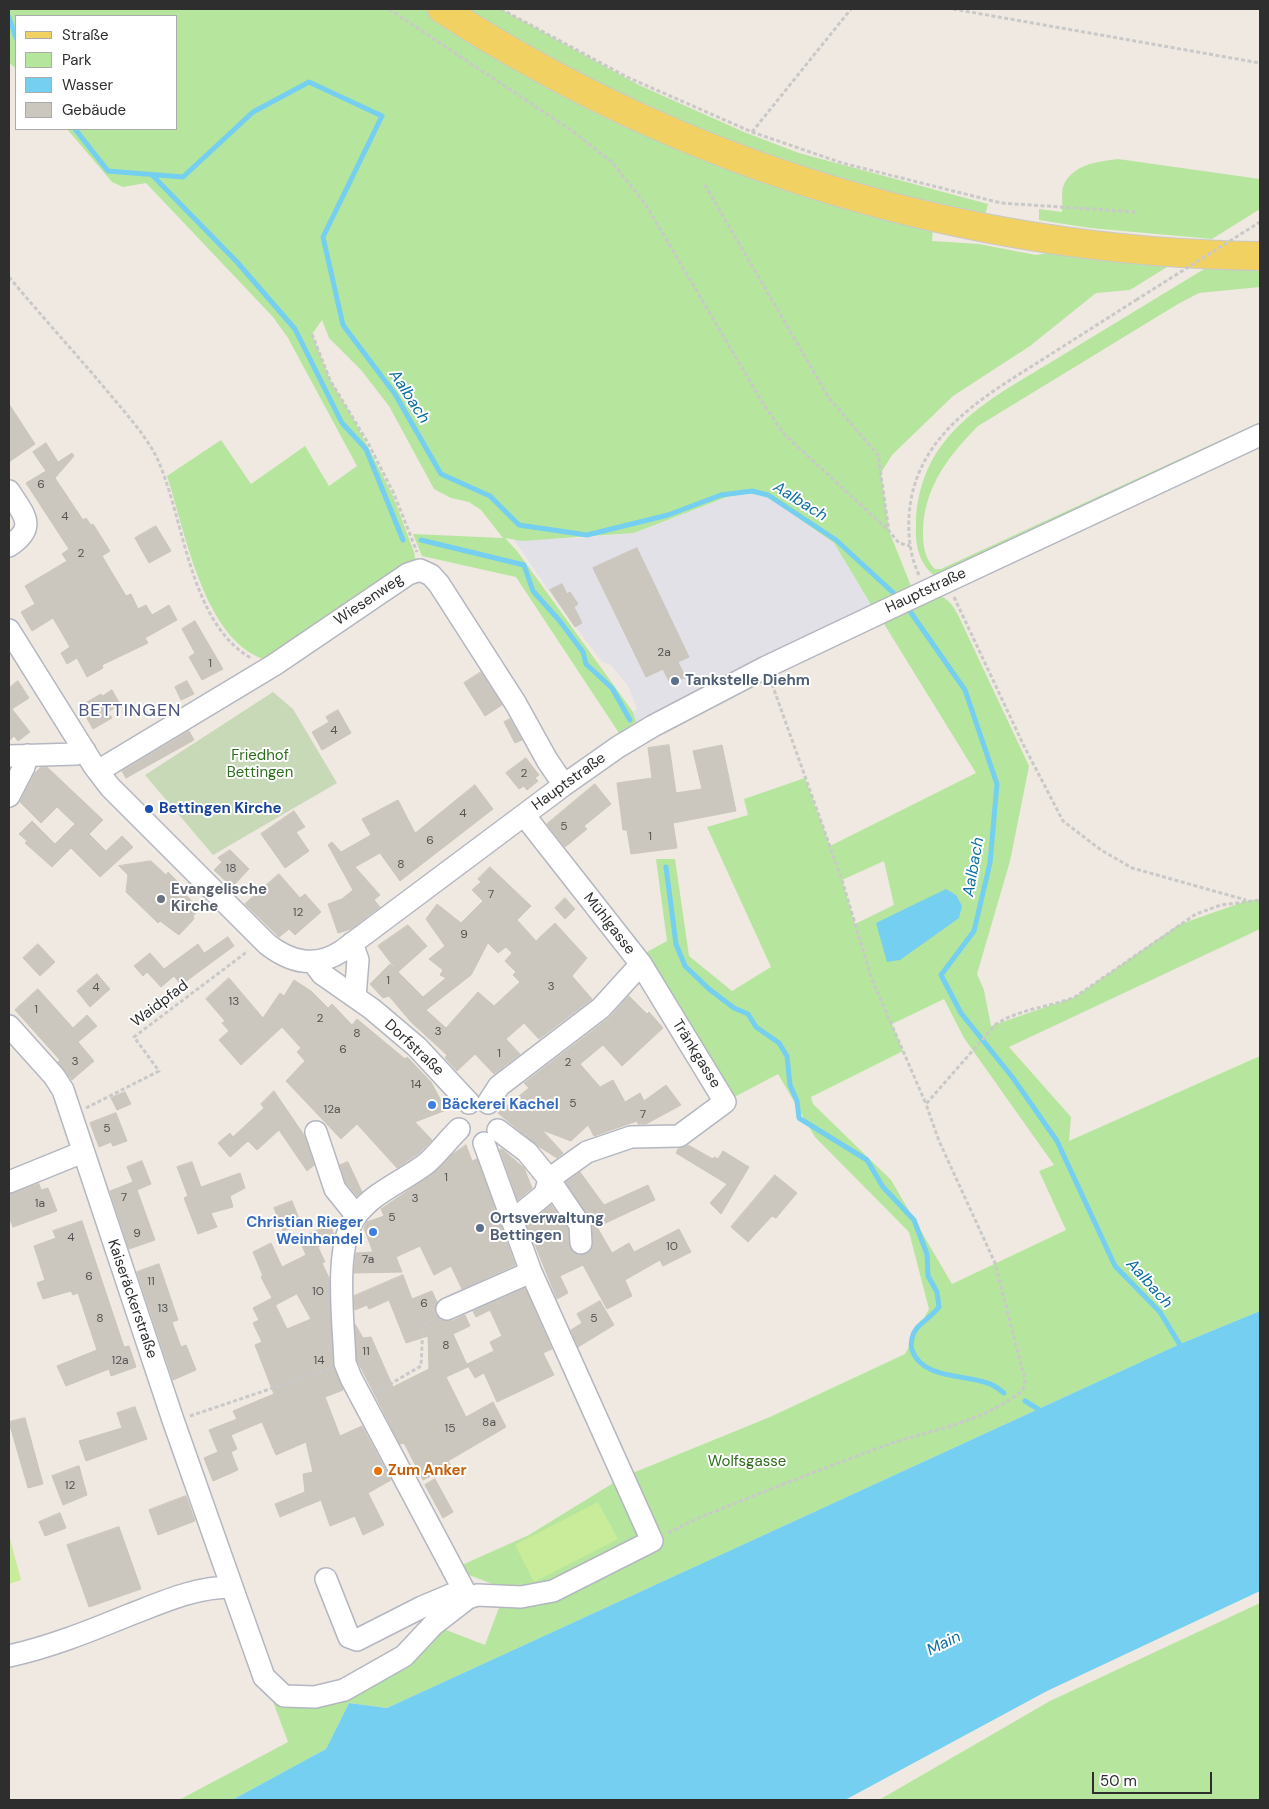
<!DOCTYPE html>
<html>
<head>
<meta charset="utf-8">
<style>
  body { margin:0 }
  #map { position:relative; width:1269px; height:1809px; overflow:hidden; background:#efe9e1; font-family:"DM Sans",sans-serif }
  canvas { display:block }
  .frame { position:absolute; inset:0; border:10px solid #2e2e2e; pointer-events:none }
  .legend { position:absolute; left:15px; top:15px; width:162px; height:115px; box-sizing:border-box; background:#fff; border:1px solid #ababab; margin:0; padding:6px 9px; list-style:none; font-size:15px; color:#2e2e2e }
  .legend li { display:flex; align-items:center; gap:10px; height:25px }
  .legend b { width:25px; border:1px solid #ababab }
  .scale { position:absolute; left:1092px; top:1772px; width:120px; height:22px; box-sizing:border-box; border:2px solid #2e2e2e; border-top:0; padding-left:6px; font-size:15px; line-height:18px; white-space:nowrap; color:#2e2e2e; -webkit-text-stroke:4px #fff; paint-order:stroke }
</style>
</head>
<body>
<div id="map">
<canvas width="1269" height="1809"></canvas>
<div class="frame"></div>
<ul class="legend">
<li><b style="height:6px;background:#f2d163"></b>Straße</li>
<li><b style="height:14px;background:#b6e59e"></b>Park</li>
<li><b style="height:14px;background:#75cff0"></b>Wasser</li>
<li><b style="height:14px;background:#cbc7bf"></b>Gebäude</li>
</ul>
<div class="scale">50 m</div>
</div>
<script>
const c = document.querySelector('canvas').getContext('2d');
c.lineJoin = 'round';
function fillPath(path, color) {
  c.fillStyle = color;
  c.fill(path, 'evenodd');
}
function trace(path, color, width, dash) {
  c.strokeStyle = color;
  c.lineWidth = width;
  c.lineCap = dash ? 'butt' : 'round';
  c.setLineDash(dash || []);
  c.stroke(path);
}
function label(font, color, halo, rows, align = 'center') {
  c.font = font + ' "DM Sans",sans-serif';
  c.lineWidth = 4;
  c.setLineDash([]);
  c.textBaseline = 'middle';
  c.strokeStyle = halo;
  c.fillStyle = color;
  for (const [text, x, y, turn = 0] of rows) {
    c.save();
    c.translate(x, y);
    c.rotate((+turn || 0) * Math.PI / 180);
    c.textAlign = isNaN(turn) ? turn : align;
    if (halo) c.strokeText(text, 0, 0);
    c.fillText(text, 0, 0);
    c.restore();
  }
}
fillPath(new Path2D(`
  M748 493 768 497 834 543 873 608 636 722 633 712 637 708 628 686 611 665 602 662 556 601 514 540 579 538 634 533 728 497Z`), '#e3e1e8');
fillPath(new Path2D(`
  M9 9H428L448 23 933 227 932 241 979 244 1036 255 1063 250 1175 262 1130 290 1096 293 1030 346 953 396 892 455 881 473 889 531 913 591 873 608 834 543 768 497 748 493 727 497 634 533 522 541 505 538 517 551 633 712 636 722 619 733 516 577 422 556 413 534 503 538 481 510 469 502 451 498 434 489 389 406 361 370 329 338 322 320 312 334 330 380 353 418 393 496 414 552 416 563 267 660C204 643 185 530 167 476L221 440 251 484 305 446 329 486 357 466 288 338 273 317 146 183 123 187 112 182 67 129H176V16H16V69L9 62Z
  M459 9H501L639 85 744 132 799 153 988 204 984 219 819 177 620 98Z
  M1118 159 1260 179V209L1212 239 1090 228 1039 220V209L1062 212C1063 204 1061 194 1063 187 1070 165 1099 161 1118 159Z
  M1214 263 1260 264V287L1199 293 1178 304 978 426C948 456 923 489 923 533 923 547 925 559 935 569H941L1260 422V427L935 576C919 564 915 545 916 525 916 495 926 464 945 441 972 407 1012 386 1048 364 1103 330 1159 297 1214 263Z
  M937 595C949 598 953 606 959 617L1029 766 1010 861 977 974 984 990 991 1026 1075 997 1178 925 1249 900H1260V929L1009 1047 1071 1117 1069 1141 1260 1056V1311L1180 1344 387 1708 349 1703 326 1749 232 1800H179L288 1742 264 1677 273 1688 344 1690 433 1625 485 1645 506 1589 453 1569 529 1535 623 1477 770 1417 905 1354 929 1309 909 1232 815 1137 778 1074 725 1102 636 958 667 941 656 859H675L689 956 732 991 771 967 707 827 748 815 744 799 805 778 830 846 976 773 881 619ZM884 861 894 905 855 924 842 880ZM944 999 964 1038 1054 1165 1039 1171 1066 1230 952 1284 891 1180 813 1104 811 1097 903 1051 892 1024Z
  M1260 1603V1800H879L1050 1701Z`), '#b6e59e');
fillPath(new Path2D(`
  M273 692 293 709 337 783 213 855 145 775Z`), '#c8d9b8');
fillPath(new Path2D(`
  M598 1502 618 1539 534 1582 515 1545Z
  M9 1535 21 1580 9 1584Z`), '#c9ec9a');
fillPath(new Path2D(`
  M946 889 956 895 962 906 959 918 900 960 887 962 876 923Z
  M1260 1311V1591L1047 1691 845 1800H232L326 1749 349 1703 387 1708 1180 1344Z`), '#75cff0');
trace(new Path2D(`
  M9 17 16 38
  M75 129 108 171 183 177 253 112 309 82 382 116 323 237 343 325 395 394 441 474 490 496 519 525 587 535 668 515 721 495 752 491 768 495 836 540 900 599
  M152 175 237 262 295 329 342 423 366 449 403 540
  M421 540 524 565 533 591 559 620 583 652 586 664 612 688 630 720
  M907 607 965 690 997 784 990 863 974 931 941 975 961 1013 1013 1078 1057 1141 1115 1266 1160 1312 1183 1350
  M666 867 676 944 685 966 709 989 734 1008 748 1014 756 1027 779 1043 787 1056 790 1085 797 1101 799 1118 867 1160 883 1187 914 1220 927 1254 928 1276 937 1292 939 1307C932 1316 923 1321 917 1328 912 1334 910 1343 912 1350 922 1379 963 1374 987 1383 993 1384 999 1389 1004 1393
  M1025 1401 1038 1409`), '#75cff0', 5);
const building = new Path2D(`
  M9 404 35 444 9 462Z
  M46 443 58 462 72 453 74 456 55 478 83 520 86 518 91 525 93 524 110 551 102 556 126 596 131 594 138 609 146 605 152 615 169 605 177 620 145 638 148 643 102 665 103 668 87 677 77 658 67 664 61 653 70 647 53 618 32 631 21 612 35 604 25 586 67 561 62 554 69 549 26 483 46 471 33 452Z
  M156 526 171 551 149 563 135 538Z
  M637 548 689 657 678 662 686 678 669 681 663 669 646 677 593 568Z
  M562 584 567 594 570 592 578 604 574 607 582 623 575 627 550 590Z
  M195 621 223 669 202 680 189 657 195 653 182 629Z
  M481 672 502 705 485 716 464 683Z
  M18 681 29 698 12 709 30 732 18 741 14 736 9 741V688Z
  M187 681 194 694 181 700 175 687Z
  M112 690 120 704 108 712 112 718 93 729 80 706 101 694 102 696Z
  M338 710 351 733 322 750 312 732 329 722 326 717Z
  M510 719 522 740 515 743 504 722Z
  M189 731 194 740 126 778 122 771Z
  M669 745 676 793 702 789 693 751 722 745 736 811 673 823 677 848 631 854 627 830H623L617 783 652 778 648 748Z
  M526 758 539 775 535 778 538 781 527 790 524 786 519 789 506 773Z
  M47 767 103 820 89 834 106 851 122 836 133 847 100 877 71 848 52 867 25 843 27 841 19 834 32 821 55 844 75 824 57 807 41 823 20 802 35 773 40 768Z
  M595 784 611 804 584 826 587 829 565 847 547 824Z
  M475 785 493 809 400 881 380 853 355 867 380 895 374 900 380 907 351 929 338 933 328 904 342 899 353 890 328 845 332 842 341 852 371 835 362 819 398 800 415 833Z
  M294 811 305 827 296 832 309 851 285 868 261 834Z
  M230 850 249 869 232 887 214 870 222 862 218 858Z
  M151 861 166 875 168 872 188 892 186 895 199 909 193 916 194 919 179 935 160 921 158 923 126 892 128 875 119 866Z
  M490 867 531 906 517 920 536 941 555 923 587 958 572 976 592 999 539 1039 524 1023 506 1039 520 1054 494 1074 475 1054 457 1071 445 1058 447 1055 411 1022 389 996 383 998 370 984 390 964 423 997 446 978 440 975 443 970 429 959 445 946 426 919 437 904 461 923 483 901 472 890 481 882 478 879ZM488 943 498 953 506 947 512 953 505 961 516 972 513 975 520 982 494 1006 478 992 446 1028 426 1010 471 975Z
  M279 874 300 898 305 894 321 912 295 935 289 929 279 937 245 904Z
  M565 898 575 909 565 919 555 908Z
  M408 925 427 946 398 972 378 946Z
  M228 937 234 946 181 985 174 976 161 987 147 972 143 976 134 966 150 953 164 969 198 944 204 953Z
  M38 944 55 962 40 976 23 958Z
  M97 974 110 989 90 1007 77 991Z
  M229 978 263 1018 280 993 284 996 294 980 311 991 328 1008 332 1004 352 1025 357 1019 405 1059 407 1057 431 1082 446 1110 415 1122 432 1140 419 1153 397 1168 357 1124 341 1139 286 1081 305 1061 297 1052 301 1048 282 1027 241 1065 219 1040 229 1031 222 1023 225 1021 206 999Z
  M38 989 73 1028 87 1015 97 1026 78 1042 94 1061 72 1080 58 1062 60 1060 15 1010Z
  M629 996 647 1014 649 1012 663 1028 622 1066 603 1045 580 1064 600 1087 613 1080 625 1102 640 1093 644 1101 666 1085 681 1105 646 1124H638L637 1121 594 1136 588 1125 571 1141 542 1130 563 1153 557 1158 538 1146 498 1113 529 1088 524 1083 609 1018Z
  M274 1091 304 1135 314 1165 307 1171 279 1130 257 1150 248 1141 230 1157 218 1143 230 1133 233 1137 264 1108 261 1104Z
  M125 1092 131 1104 117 1110 111 1098Z
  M116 1113 127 1141 113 1146 111 1142 99 1147 90 1123Z
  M466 1145 472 1161 477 1159 515 1265 462 1289 451 1266 434 1275 420 1246 396 1257 402 1272 354 1273 356 1253 373 1252 364 1228 367 1222 384 1216 381 1209 434 1173 453 1154Z
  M688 1145 713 1159 714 1157 718 1159 723 1151 749 1167 721 1214 710 1203 727 1184 676 1153 678 1149Z
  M502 1149 524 1168 532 1188 518 1200 500 1150Z
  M142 1161 151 1184 137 1190 155 1240 129 1249 110 1191 133 1182 127 1167Z
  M192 1162 201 1187 240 1173 245 1188 230 1196 233 1207 211 1213 217 1227 198 1234 184 1198 188 1196 177 1167Z
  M348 1162 362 1192 357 1196 346 1183 340 1165Z
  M580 1172 604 1205 648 1185 655 1200 597 1227 612 1253 629 1243 634 1252 679 1229 691 1252 663 1266 660 1260 625 1280 632 1296 607 1309 583 1265 560 1276 568 1293 557 1299 527 1225 551 1205 568 1229 571 1250 581 1255 588 1253 593 1243 592 1224 566 1182Z
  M775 1175 797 1193 776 1218 772 1216 748 1242 731 1227Z
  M39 1184 41 1190 48 1188 57 1211 13 1227 9 1217V1194Z
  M292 1201 301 1224 283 1231 274 1208Z
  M82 1221 124 1347 129 1346 136 1367 111 1376 109 1369 66 1386 57 1366 97 1350 78 1293 73 1295 71 1291 43 1299 37 1283 45 1280 34 1246 56 1238 53 1231Z
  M330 1225 334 1235 333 1240 318 1247 325 1262 322 1263 329 1278 333 1364 343 1390 325 1397 340 1436 362 1426 391 1480 368 1493 384 1525 363 1535 355 1516 330 1526 321 1500 280 1517 275 1504 305 1492 303 1474 313 1472 306 1442 276 1455 262 1422 231 1435 237 1449 231 1452 238 1470 213 1481 204 1458 218 1452 209 1430 237 1419 233 1411 274 1394 255 1345 262 1342 253 1323 259 1320 253 1308 272 1298 261 1277 263 1276 253 1252 271 1243 282 1267 306 1255 299 1239ZM297 1294 311 1319 287 1329 272 1298 275 1305Z
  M159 1264 178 1320 172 1322 181 1347 186 1345 196 1370 173 1380 137 1272Z
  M403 1275 412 1299 432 1291 437 1302 435 1314 440 1319 452 1321 465 1315 470 1326 453 1334 468 1367 446 1377 466 1417 493 1402 506 1427 448 1461 451 1466 423 1480 404 1443 400 1444 357 1360 355 1324 363 1338 371 1337 393 1387 429 1369 428 1336 406 1343 389 1300 369 1309 367 1305 355 1310 354 1296Z
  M525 1288 552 1349 543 1353 554 1375 497 1402 484 1373 475 1378 467 1364 494 1351 490 1342 502 1336 490 1310 476 1317 473 1311Z
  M600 1301 614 1325 578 1347 571 1330 582 1323 577 1314Z
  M135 1407 147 1439 86 1461 79 1441 122 1428 117 1413Z
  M25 1418 43 1484 28 1488 9 1422Z
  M79 1466 87 1495 63 1505 52 1476Z
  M435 1479 453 1512 443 1518 425 1485Z
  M186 1496 195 1521 158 1535 149 1510Z
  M60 1513 66 1528 45 1536 39 1522Z
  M119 1527 141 1589 89 1607 67 1545Z`);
fillPath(building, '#cbc7bf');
trace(building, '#cbc5ba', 1);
const minor = new Path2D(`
  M9 491C24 515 38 527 9 546
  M9 630 94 766 110 787 267 944C291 963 316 968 342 951L564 785 618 747 653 726 766 667 903 602 1260 435
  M9 756 76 754 85 751
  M98 771 274 665 408 574 420 570 431 575 439 584 516 704 547 760 564 785
  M9 796 24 767 27 755
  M352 943 358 960 355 997
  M313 962 322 974 372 1009 417 1047 469 1103
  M9 1026 54 1076 63 1090 173 1420 232 1587
  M488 1103 499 1086 601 1008 641 964 524 815
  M459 1129C448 1140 438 1153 427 1163 404 1181 373 1192 356 1216 333 1246 344 1325 345 1363L351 1378 468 1598
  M498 1130 527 1152 549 1179 587 1152 631 1137 679 1136 725 1102 641 964
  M316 1132 335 1189 356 1215
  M9 1182 83 1152
  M512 1221 545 1194 549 1179 580 1225 581 1243
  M447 1309 531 1272
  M326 1579 349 1637 357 1640 422 1607 453 1594 468 1598
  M9 1656C50 1647 90 1631 129 1615 163 1602 195 1587 232 1587L264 1677 284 1696 315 1697 344 1690 404 1656 433 1625 468 1598 477 1595 521 1597 553 1591 652 1541 531 1272 484 1143`);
const major = new Path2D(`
  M442 9C687 168 969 252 1260 256`);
trace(minor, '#b4b7c1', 24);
trace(major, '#c9c9c9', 30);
trace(new Path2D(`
  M389 9 571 130 612 162 646 205 761 400 783 433 889 531
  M501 9 627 77 752 132 842 163 1001 203 1136 212
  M953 9 1260 63
  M752 132 851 9
  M705 185 829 398 878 455 889 531 899 543 910 546
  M9 277C43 318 79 357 113 398 128 416 145 435 156 456 185 517 188 622 251 658
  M312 334 330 380 368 443 394 494 417 552
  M919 575C910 556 908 536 909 516 914 438 978 400 1037 363 1070 342 1103 321 1136 300
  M954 597 1024 746 1063 821 1101 850 1132 868 1246 900
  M772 684 842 880 871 977 926 1104
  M86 1108 159 1071 134 1037 248 951
  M378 1391 421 1366 423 1325 432 1319
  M190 1416 329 1369
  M668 1533 696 1519C758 1494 821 1469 884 1446 932 1429 983 1423 1023 1390L1025 1380 995 1263 939 1141 926 1104 996 1024C1020 1009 1049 1007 1075 997L1196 914 1221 905 1260 900`), '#c9c9c9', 3, [4, 2.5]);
trace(minor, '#fff', 21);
trace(major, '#f2d163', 28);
trace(new Path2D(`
  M1136 300 1260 222`), '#c9c9c9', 3, [4, 2.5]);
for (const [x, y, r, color] of [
  [675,681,5,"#5c6f8a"],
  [149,809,5,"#1a4fb4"],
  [161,899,5,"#6b7280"],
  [432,1105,5,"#3f7fe0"],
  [480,1228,5,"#5c6f8a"],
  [373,1232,5,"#3f7fe0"],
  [378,1471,5,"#e8710a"]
]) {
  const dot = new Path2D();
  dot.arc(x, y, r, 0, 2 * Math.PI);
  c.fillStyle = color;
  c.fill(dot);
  trace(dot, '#fff', 2);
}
label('12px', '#555452', null, [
  ["6",41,485],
  ["4",65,517],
  ["2",81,554],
  ["2a",664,653],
  ["1",210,664],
  ["4",334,731],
  ["2",524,774],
  ["4",463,814],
  ["5",564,827],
  ["1",650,837],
  ["6",430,841],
  ["8",401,865],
  ["18",231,869],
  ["7",491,895],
  ["12",298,913],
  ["9",464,935],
  ["1",388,981],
  ["3",551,987],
  ["4",96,988],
  ["13",234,1002],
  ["1",36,1010],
  ["2",320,1019],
  ["3",438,1032],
  ["8",357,1034],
  ["6",343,1050],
  ["1",499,1054],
  ["3",75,1062],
  ["2",568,1063],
  ["14",416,1085],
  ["5",573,1104],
  ["12a",332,1110],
  ["7",643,1115],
  ["5",107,1129],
  ["1",446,1178],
  ["7",124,1198],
  ["3",415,1199],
  ["1a",40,1204],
  ["5",392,1218],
  ["9",137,1234],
  ["4",71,1238],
  ["10",672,1247],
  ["7a",368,1260],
  ["6",89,1277],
  ["11",151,1282],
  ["10",318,1292],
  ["6",424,1304],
  ["13",163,1309],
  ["8",100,1319],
  ["5",594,1319],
  ["8",446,1346],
  ["11",366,1352],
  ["12a",120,1361],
  ["14",319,1361],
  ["8a",489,1423],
  ["15",450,1429],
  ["12",70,1486]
]);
label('15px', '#2e2e2e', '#fff', [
  ["Hauptstraße",926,591,-25],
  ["Wiesenweg",369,600,-34],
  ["Hauptstraße",569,782,-36],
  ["Mühlgasse",609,924,52],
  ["Waidpfad",160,1004,-37],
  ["Dorfstraße",414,1048,43],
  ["Tränkgasse",696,1054,58],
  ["Kaiseräckerstraße",132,1299,71]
]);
label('bold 15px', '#4e5e75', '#fff', [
  ["Tankstelle Diehm",685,681],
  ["Ortsverwaltung",490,1219],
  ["Bettingen",490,1236]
], 'left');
label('15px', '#2c6e1b', '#fff', [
  ["Friedhof",260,756],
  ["Bettingen",260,773],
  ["Wolfsgasse",747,1462]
]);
label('bold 15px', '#164399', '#fff', [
  ["Bettingen Kirche",159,809]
], 'left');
label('bold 15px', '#5b616d', '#fff', [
  ["Evangelische",171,890],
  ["Kirche",171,907]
], 'left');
label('bold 15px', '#366cbe', '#fff', [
  ["Bäckerei Kachel",442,1105],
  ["Christian Rieger",363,1223,"right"],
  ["Weinhandel",363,1240,"right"]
], 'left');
label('bold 15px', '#c56008', '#fff', [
  ["Zum Anker",388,1471]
], 'left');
label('italic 16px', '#0d6fa3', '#fff', [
  ["Aalbach",409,397,57],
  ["Aalbach",800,502,32],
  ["Aalbach",974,867,-80],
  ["Aalbach",1149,1284,48],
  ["Main",944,1644,-26]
]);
c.letterSpacing = '1px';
label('18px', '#4d5680', '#fff', [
  ["BETTINGEN",130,711]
]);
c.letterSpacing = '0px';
</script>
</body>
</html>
